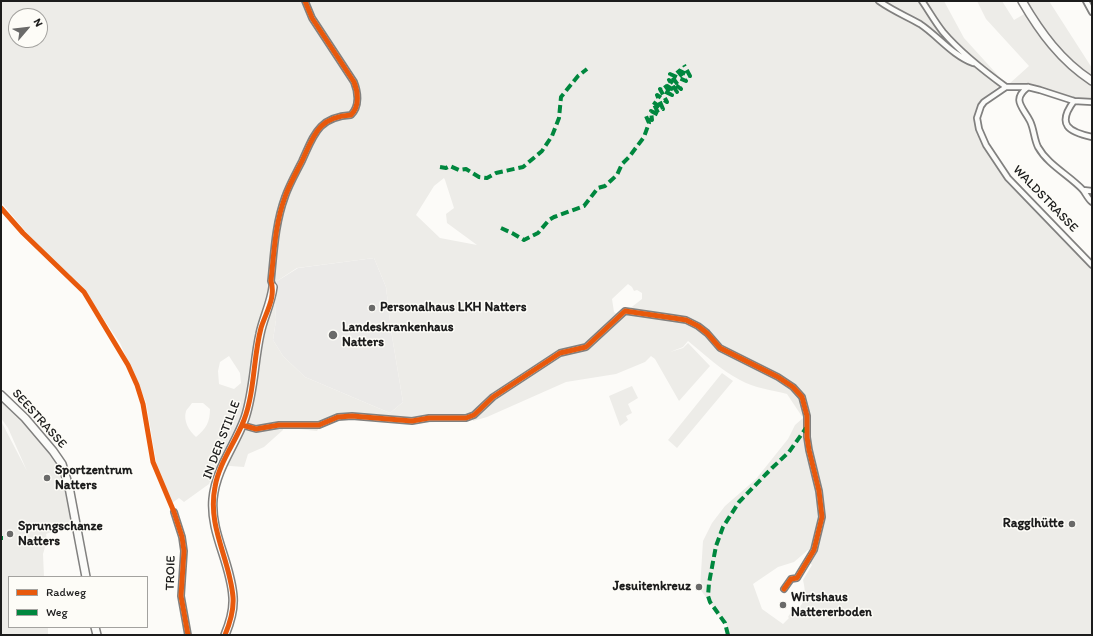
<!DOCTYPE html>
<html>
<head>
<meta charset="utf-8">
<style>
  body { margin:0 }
  #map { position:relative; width:1093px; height:636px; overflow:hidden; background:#fcfbf8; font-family:Itim,sans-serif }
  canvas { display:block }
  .frame { position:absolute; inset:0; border:2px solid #1c1c1c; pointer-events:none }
  .legend { position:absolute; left:8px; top:576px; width:140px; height:52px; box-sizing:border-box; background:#fdfcf7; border:1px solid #a3a29f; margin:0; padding:5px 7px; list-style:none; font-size:12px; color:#1c1c1c }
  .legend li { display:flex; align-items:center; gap:8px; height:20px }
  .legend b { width:20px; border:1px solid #a3a29f }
  .north { position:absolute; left:8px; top:8px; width:40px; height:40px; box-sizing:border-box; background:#fdfcf7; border:1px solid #a3a29f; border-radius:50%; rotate:62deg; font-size:11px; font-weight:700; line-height:16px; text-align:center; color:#1c1c1c }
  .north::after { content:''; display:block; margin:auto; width:14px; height:18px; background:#6a6a69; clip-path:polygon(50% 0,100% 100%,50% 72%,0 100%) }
</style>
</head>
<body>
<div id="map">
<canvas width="1093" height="636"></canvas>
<div class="frame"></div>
<ul class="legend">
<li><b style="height:5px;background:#e8590c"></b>Radweg</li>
<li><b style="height:5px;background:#00873e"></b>Weg</li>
</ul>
<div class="north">N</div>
</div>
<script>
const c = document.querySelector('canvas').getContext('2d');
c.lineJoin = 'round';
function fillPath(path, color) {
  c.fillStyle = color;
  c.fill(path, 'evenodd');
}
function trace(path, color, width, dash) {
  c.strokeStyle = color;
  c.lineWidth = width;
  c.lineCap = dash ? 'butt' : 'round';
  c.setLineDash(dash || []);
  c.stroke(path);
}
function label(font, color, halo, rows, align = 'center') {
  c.font = font + ' Itim,sans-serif';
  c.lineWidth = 3;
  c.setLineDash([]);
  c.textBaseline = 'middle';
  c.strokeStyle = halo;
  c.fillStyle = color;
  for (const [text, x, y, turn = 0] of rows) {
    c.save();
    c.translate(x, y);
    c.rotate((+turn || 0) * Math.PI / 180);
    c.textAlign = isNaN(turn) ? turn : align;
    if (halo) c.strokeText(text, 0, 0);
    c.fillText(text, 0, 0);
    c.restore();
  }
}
fillPath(new Path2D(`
  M374 258 386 287 391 330 403 402 390 413 305 377 283 356 273 340 276 320 274 283 298 268Z`), '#ebeae8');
fillPath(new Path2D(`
  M1 1H944L964 38 1004 82 980 101 976 113 975 123 979 136 1007 183 1092 267V635H729L727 626 700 589 703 541 712 523 725 506 756 479 788 439 795 425 803 418 787 394C772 390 754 388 740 380 721 370 705 355 688 341L683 347 670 352 683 348 688 343 710 366 679 401 655 359 651 356 645 362 616 374 566 382 487 417 473 421 471 414 455 416 452 421 403 424 337 416 320 426 317 431 299 429 297 424H283V430L264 447 248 454 244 467 217 465 209 484 184 502 179 498 172 503 157 467 146 402 120 343 81 286 32 239 1 202ZM16 16H40V40H16ZM444 178 445 180 454 208 446 214 447 223 477 245 440 238 416 215 434 186ZM374 258 386 287 391 330 403 402 390 413 305 377 283 356 273 340 276 320 274 283 297 268ZM628 284 632 287 634 291 637 290 642 293V299L624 313 622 311 618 315 614 312 612 299ZM229 356 240 373 241 383 234 389 219 384 218 371 220 362ZM192 403H203L210 409C210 422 206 429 196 437 189 431 183 421 186 411 187 409 190 406 192 403ZM808 550 812 553 809 562 812 565 803 580C806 593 806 602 796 611L793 609 788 617 789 618 783 624 762 609 753 584 778 567 794 562Z
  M977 1H1002L1014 20 1031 10 1026 1H1049L1092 68V85H1090L1092 86V99L1064 96 1041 87 1027 84H1009L1029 66 986 19Z
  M722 373 733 381 677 448 668 440Z
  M632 386 638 398 628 404 632 413 626 416 628 420 620 426 609 396Z
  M1 398 24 420 56 461 62 472 66 485 73 524 46 534 47 540 43 554 44 577H9V627H48V635H1V421L27 471 8 428 1 418Z`), '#edece8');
const street = new Path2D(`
  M879 1C893 11 906 16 920 24 938 36 952 55 973 63
  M922 1C929 11 935 22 943 32 961 53 984 71 1006 87
  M1086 1 1092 12
  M1028 87C1011 100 1023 107 1030 121 1034 129 1034 139 1038 147 1048 165 1069 175 1083 190 1086 194 1088 199 1092 202
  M1074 101C1056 125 1069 132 1092 137
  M1092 102 1074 101 1040 90 1028 87H1006L984 102 981 106 977 118 979 129 986 145 1008 178 1092 265
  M1083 190 1092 191
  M273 287 271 281C274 253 275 224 285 197 289 185 296 173 302 161 314 135 318 117 351 115 360 106 358 92 354 82L312 18 305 1
  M242 425 256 429 279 425H319L338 417 352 416 412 421 429 418H466L474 415 493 397 560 353 586 347 625 311 673 318 686 320 698 326 707 333 720 348 778 377 793 387 802 397 807 416V437L809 450 819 491 822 517 814 550 797 578 791 579 784 589
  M174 512 182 537 184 551 181 596 188 635`);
const secondary = new Path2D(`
  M1022 1C1040 32 1061 61 1092 81
  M1 395 25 418 53 451 62 464 69 487 86 577
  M95 627 97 635
  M225 635C230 623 234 610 233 597 231 563 210 533 213 499 216 468 235 446 245 418 254 391 254 361 260 334 263 318 271 304 273 287`);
trace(street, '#81807f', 8);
trace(secondary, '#81807f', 10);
trace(street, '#fbfbf9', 4.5);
trace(secondary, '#fbfbf9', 7);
trace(new Path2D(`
  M1091 1 1092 2`), '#bbbab8', 1.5, [6, 3]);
trace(new Path2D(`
  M440 167 446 168 450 166 459 170 466 169 479 177 487 178 496 173 523 167 542 151 552 136 559 118 561 97 578 76 587 69
  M501 228 512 233 524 240 538 233 549 220 554 217 584 206 598 188 605 186 617 175 622 164 629 157 644 137 649 123 646 116 652 120 651 111 659 115 653 102 663 109 657 95 667 102 660 89 672 95 664 84 677 92 669 80 681 89 670 74 686 81 676 69 690 76 684 65
  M1 536V540
  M728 635 725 623 710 602 708 596 709 583 716 546 723 527 739 502 772 468 789 452 806 428`), '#00873e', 4, [8, 4]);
trace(new Path2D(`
  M1 208 23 233 84 292 128 365 137 385 143 404 153 462 174 512 182 537 184 551 181 596 188 635
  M242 425 256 429 279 425H319L338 417 352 416 412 421 429 418H466L474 415 493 397 560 353 586 347 625 311 673 318 686 320 698 326 707 333 720 348 778 377 793 387 802 397 807 416V437L809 450 819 491 822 517 814 550 797 578 791 579 784 589
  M225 635C230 623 234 610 233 597 230 559 207 527 215 487 219 463 235 443 244 420 255 391 253 358 261 328 266 312 276 298 271 281 274 253 275 224 285 197 289 185 296 173 302 161 314 135 318 117 351 115 360 106 358 92 354 82L312 18 305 1`), '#e8590c', 5);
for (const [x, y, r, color] of [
  [372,308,4,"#6a6a69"],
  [333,335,5,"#6a6a69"],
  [47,478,4,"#6a6a69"],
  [1072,524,4,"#6a6a69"],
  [10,534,4,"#6a6a69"],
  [699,587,4,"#6a6a69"],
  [783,605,4,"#6a6a69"]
]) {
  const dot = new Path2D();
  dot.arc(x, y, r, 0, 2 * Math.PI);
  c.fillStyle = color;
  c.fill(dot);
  trace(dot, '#fdfcf7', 1.5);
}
label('13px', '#1c1c1c', '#fdfcf7', [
  ["WALDSTRASSE",1045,199,46],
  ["SEESTRASSE",39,419,48],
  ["IN DER STILLE",222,440,-69],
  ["TROIE",171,573,-88]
]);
label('bold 13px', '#1c1c1c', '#fdfcf7', [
  ["Personalhaus LKH Natters",380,308],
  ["Landeskrankenhaus",342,328],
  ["Natters",342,343],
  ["Sportzentrum",55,471],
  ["Natters",55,486],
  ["Ragglhütte",1064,524,"right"],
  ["Sprungschanze",18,527],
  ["Natters",18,542],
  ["Jesuitenkreuz",691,587,"right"],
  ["Wirtshaus",791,598],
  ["Nattererboden",791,613]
], 'left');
</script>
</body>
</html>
